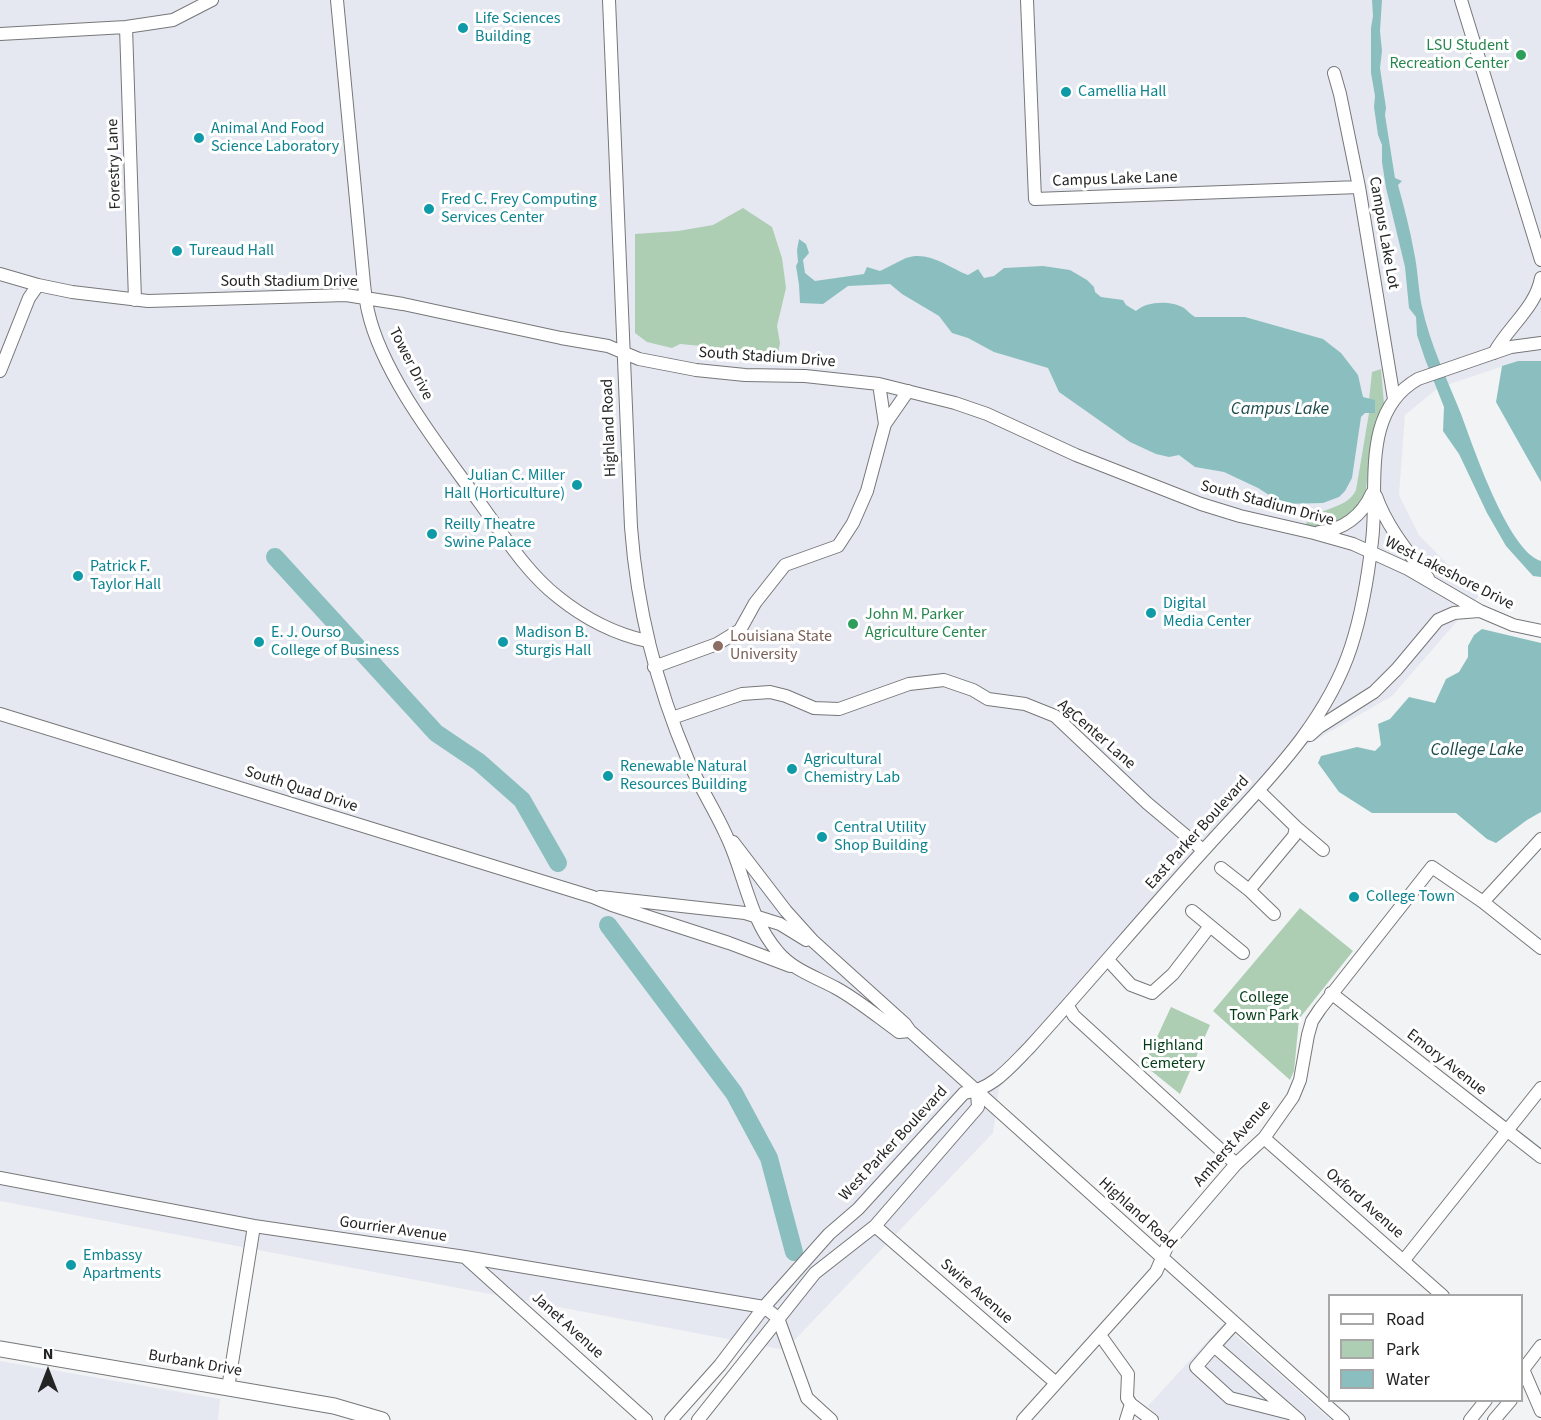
<!DOCTYPE html>
<html>
<head>
<meta charset="utf-8">
<style>
  body { margin:0 }
  #map { position:relative; width:1541px; height:1420px; overflow:hidden; background:#f2f3f5; font-family:"Source Sans 3",sans-serif }
  canvas { display:block }
  .legend { position:absolute; left:1328px; top:1294px; width:195px; height:108px; box-sizing:border-box; background:#fff; border:2px solid #a7a7a8; margin:0; padding:8px 10px; list-style:none; font-size:18px; color:#242425 }
  .legend li { display:flex; align-items:center; gap:12px; height:30px }
  .legend b { width:30px; border:2px solid #a7a7a8 }
  .north { position:absolute; left:18px; top:1342px; width:60px; height:60px; -webkit-text-stroke:4px #fff; paint-order:stroke; rotate:0deg; font-size:16px; font-weight:700; line-height:24px; text-align:center; color:#242425 }
  .north::after { content:''; display:block; margin:auto; width:21px; height:27px; background:#242425; clip-path:polygon(50% 0,100% 100%,50% 72%,0 100%) }
</style>
</head>
<body>
<div id="map">
<canvas width="1541" height="1420"></canvas>
<ul class="legend">
<li><b style="height:8px;background:#fff"></b>Road</li>
<li><b style="height:16px;background:#adceb3"></b>Park</li>
<li><b style="height:16px;background:#8bbfbf"></b>Water</li>
</ul>
<div class="north">N</div>
</div>
<script>
const c = document.querySelector('canvas').getContext('2d');
c.lineJoin = 'round';
function fillPath(path, color) {
  c.fillStyle = color;
  c.fill(path, 'evenodd');
}
function trace(path, color, width, dash) {
  c.strokeStyle = color;
  c.lineWidth = width;
  c.lineCap = dash ? 'butt' : 'round';
  c.setLineDash(dash || []);
  c.stroke(path);
}
function label(font, color, halo, rows, align = 'center') {
  c.font = font + ' "Source Sans 3",sans-serif';
  c.lineWidth = 6;
  c.setLineDash([]);
  c.textBaseline = 'middle';
  c.strokeStyle = halo;
  c.fillStyle = color;
  for (const [text, x, y, turn = 0] of rows) {
    c.save();
    c.translate(x, y);
    c.rotate((+turn || 0) * Math.PI / 180);
    c.textAlign = isNaN(turn) ? turn : align;
    if (halo) c.strokeText(text, 0, 0);
    c.fillText(text, 0, 0);
    c.restore();
  }
}
fillPath(new Path2D(`
  M0 0H1541V361H1518L1438 388 1405 415 1399 495 1419 535 1479 596 1392 696 1298 750 999 1088 993 1133 785 1350 0 1201Z
  M1223 1324 1331 1420H1161L1148 1406Z
  M0 1361 220 1399 218 1420H0Z`), '#e6e8f1');
fillPath(new Path2D(`
  M743 208 772 227 782 258 786 288 777 326 780 343 778 353 680 344 672 348 647 342 635 333V234L678 231 713 225Z
  M1381 369 1384 404 1371 448 1365 497 1342 522 1315 527 1305 525C1317 506 1346 511 1356 490L1369 413H1375V400H1369L1372 372Z
  M1300 908 1353 951 1299 1019 1294 1071 1290 1080 1213 1011Z
  M1171 1007 1210 1025 1180 1094 1144 1065Z`), '#adceb3');
fillPath(new Path2D(`
  M1372 0H1382L1380 31 1382 51 1380 68 1386 108 1385 115 1395 178 1402 181 1398 185C1404 207 1410 229 1414 252 1418 270 1418 289 1422 307 1430 344 1447 379 1461 414 1473 446 1508 551 1541 561V577L1533 576 1506 546 1487 513 1459 454 1443 431 1444 407 1425 359 1417 335 1416 317 1409 308 1405 267 1386 188 1382 162V145L1378 135 1374 107 1375 96 1371 73V28L1373 16Z
  M799 239 806 244 809 253 803 260 805 273 815 281 864 274 867 267 880 271C889 267 897 262 906 258 928 250 948 267 968 275L978 269 984 278 994 276 1004 268 1043 266 1070 270 1087 280 1094 287 1095 292 1101 297 1123 300 1126 305 1136 311C1146 301 1171 300 1184 308 1187 310 1191 315 1195 317H1245L1323 339 1341 353 1358 375 1363 397 1375 400V413H1365L1361 417 1352 478 1345 491 1339 497 1323 503 1283 504 1258 488 1224 472 1195 467 1179 455 1169 457 1156 454 1130 442 1059 392 1048 368 994 352 968 338 952 333 939 316 902 294 890 284 848 286 823 304 800 303 799 285 796 266 798 262 797 250Z
  M1518 361H1541V482L1496 402 1502 366Z
  M1482 629 1541 643V812L1527 820 1496 843 1487 839 1456 813H1372L1339 792 1318 763 1321 756 1357 747 1375 751 1381 745 1378 724 1390 719 1409 697 1435 703 1446 679 1459 672 1468 657V646L1474 635Z`), '#8bbfbf');
trace(new Path2D(`
  M275 557 436 733 479 762 522 800 558 863
  M608 925 734 1093 769 1158 794 1252`), '#8bbfbf', 18);
const minor = new Path2D(`
  M337 0 364 284C365 293 366 303 368 311 382 375 442 450 480 503 503 535 527 573 558 597 584 618 615 634 647 641
  M609 0 631 527C637 608 656 685 688 760 699 786 715 810 727 837 745 875 749 919 778 952 793 970 816 977 836 988 858 1000 878 1017 899 1032L910 1031
  M1027 0 1035 199 1359 187
  M1461 0 1541 260
  M126 27 135 300
  M0 34 126 27 173 20 212 0
  M1334 73 1340 94 1359 187 1394 399
  M0 274 38 285 72 292 148 301 346 295 403 304 561 338 608 346 639 359 696 370 745 375 805 376 879 384 955 403 987 414 1076 455 1201 504 1240 516 1314 533 1353 544 1408 569 1480 611 1513 625 1541 631
  M1494 353C1508 327 1536 307 1541 278
  M0 371 29 298 38 285
  M885 424 908 391
  M1376 496C1387 527 1408 552 1428 578
  M1319 532C1343 530 1362 516 1372 493
  M654 667 717 644 740 630 755 603 785 565 838 546 853 523 867 491 885 424 879 384
  M0 714 593 897 612 905 729 943 790 966
  M672 718 742 694 770 692 786 696 814 708 839 709 909 684 944 680 973 690 988 699 1025 704 1055 716 1147 803 1203 850
  M1310 735 1319 727 1374 692 1397 669 1438 620 1454 613 1479 611
  M1259 791 1296 827 1323 850
  M733 842 786 911 813 941 905 1024 910 1031 1343 1420
  M1221 868 1249 890 1274 914
  M1249 890 1294 836 1296 827
  M600 897 745 913 780 924 806 940
  M1483 902 1541 839
  M1192 911 1243 953
  M1108 960 1131 985 1152 993 1173 974 1210 926
  M1331 993 1541 1157
  M1068 1006 1074 1016 1236 1164
  M1264 1138 1443 1296
  M0 1178 254 1226 465 1257 764 1307 778 1318
  M875 1226 1056 1383
  M466 1258 646 1420
  M1404 1260 1541 1088
  M778 1318 807 1398 831 1420
  M1235 1323 1214 1346 1299 1420
  M1100 1335 1128 1374 1127 1398 1131 1404 1152 1420
  M1214 1346 1196 1367 1230 1398 1289 1413
  M1522 1367 1541 1411
  M1522 1371 1541 1346
  M228 1388 254 1226
  M671 1420 720 1365 764 1307 829 1234 858 1209 964 1093C992 1090 1010 1067 1029 1048 1088 983 1144 916 1203 851 1259 788 1324 729 1351 647 1362 613 1368 577 1372 541 1379 487 1360 412 1418 379L1511 347 1541 343
  M698 1420 815 1273 875 1226 978 1107 977 1092
  M1023 1420 1156 1272 1169 1242 1236 1164 1264 1138 1293 1097 1300 1080 1308 1035 1312 1021 1320 1009 1432 867 1483 902 1541 948
  M1126 1420 1131 1404
  M1470 1420 1486 1400
  M1494 1420 1511 1400`);
const major = new Path2D(`
  M0 1349 334 1406 382 1420`);
trace(minor, '#767779', 14);
trace(major, '#767779', 17);
trace(minor, '#fff', 12);
trace(major, '#fff', 15);
for (const [x, y, r, color] of [
  [463,28,6,"#0f9aa8"],
  [1521,55,6,"#2e9e5b"],
  [1066,92,6,"#0f9aa8"],
  [199,138,6,"#0f9aa8"],
  [429,209,6,"#0f9aa8"],
  [177,251,6,"#0f9aa8"],
  [577,485,6,"#0f9aa8"],
  [432,534,6,"#0f9aa8"],
  [78,576,6,"#0f9aa8"],
  [1151,613,6,"#0f9aa8"],
  [853,624,6,"#2e9e5b"],
  [259,642,6,"#0f9aa8"],
  [503,642,6,"#0f9aa8"],
  [718,646,6,"#8d6e63"],
  [792,769,6,"#0f9aa8"],
  [608,776,6,"#0f9aa8"],
  [822,837,6,"#0f9aa8"],
  [1354,897,6,"#0f9aa8"],
  [71,1265,6,"#0f9aa8"]
]) {
  const dot = new Path2D();
  dot.arc(x, y, r, 0, 2 * Math.PI);
  c.fillStyle = color;
  c.fill(dot);
  trace(dot, '#fff', 2);
}
label('16px', '#0d838f', '#fff', [
  ["Life Sciences",475,19],
  ["Building",475,37],
  ["Camellia Hall",1078,92],
  ["Animal And Food",211,129],
  ["Science Laboratory",211,147],
  ["Fred C. Frey Computing",441,200],
  ["Services Center",441,218],
  ["Tureaud Hall",189,251],
  ["Julian C. Miller",565,476,"right"],
  ["Hall (Horticulture)",565,494,"right"],
  ["Reilly Theatre",444,525],
  ["Swine Palace",444,543],
  ["Patrick F.",90,567],
  ["Taylor Hall",90,585],
  ["Digital",1163,604],
  ["Media Center",1163,622],
  ["E. J. Ourso",271,633],
  ["College of Business",271,651],
  ["Madison B.",515,633],
  ["Sturgis Hall",515,651],
  ["Agricultural",804,760],
  ["Chemistry Lab",804,778],
  ["Renewable Natural",620,767],
  ["Resources Building",620,785],
  ["Central Utility",834,828],
  ["Shop Building",834,846],
  ["College Town",1366,897],
  ["Embassy",83,1256],
  ["Apartments",83,1274]
], 'left');
label('16px', '#27864d', '#fff', [
  ["LSU Student",1509,46],
  ["Recreation Center",1509,64],
  ["John M. Parker",865,615,"left"],
  ["Agriculture Center",865,633,"left"]
], 'right');
label('16px', '#242425', '#fff', [
  ["Forestry Lane",115,164,-92],
  ["Campus Lake Lane",1115,180,-2],
  ["Campus Lake Lot",1383,233,80],
  ["South Stadium Drive",289,282],
  ["South Stadium Drive",767,358,4],
  ["Tower Drive",410,364,63],
  ["Highland Road",610,428,-92],
  ["South Stadium Drive",1267,504,15],
  ["West Lakeshore Drive",1449,574,27],
  ["AgCenter Lane",1096,735,41],
  ["South Quad Drive",301,790,18],
  ["East Parker Boulevard",1198,833,-48],
  ["Emory Avenue",1446,1063,38],
  ["West Parker Boulevard",894,1144,-47],
  ["Amherst Avenue",1233,1144,-49],
  ["Oxford Avenue",1364,1204,41],
  ["Highland Road",1137,1214,42],
  ["Gourrier Avenue",393,1230,8],
  ["Swire Avenue",976,1292,41],
  ["Janet Avenue",567,1326,42],
  ["Burbank Drive",195,1364,10]
]);
label('16px', '#785e54', '#fff', [
  ["Louisiana State",730,637],
  ["University",730,655]
], 'left');
label('16px', '#023c17', '#fff', [
  ["College",1264,998],
  ["Town Park",1264,1016],
  ["Highland",1173,1046],
  ["Cemetery",1173,1064]
]);
label('italic 18px', '#1c4b4c', '#fff', [
  ["Campus Lake",1280,410],
  ["College Lake",1477,751]
]);
</script>
</body>
</html>
